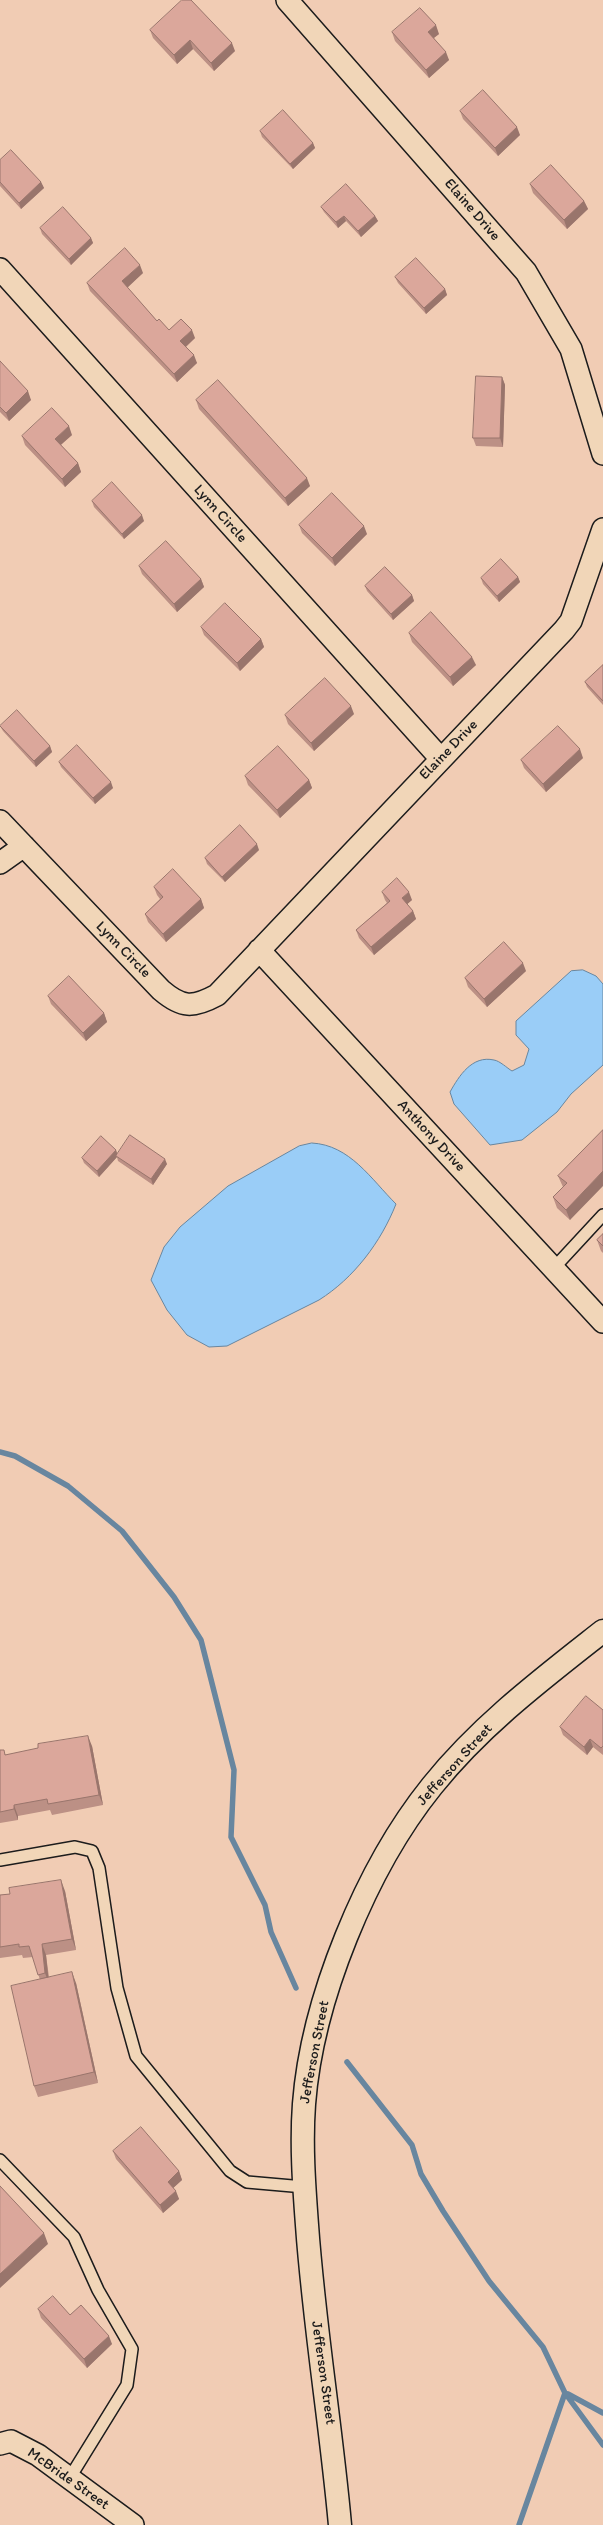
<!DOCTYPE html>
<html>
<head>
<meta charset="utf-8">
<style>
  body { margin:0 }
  canvas { display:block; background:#f1ccb4 }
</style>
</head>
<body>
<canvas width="603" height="2525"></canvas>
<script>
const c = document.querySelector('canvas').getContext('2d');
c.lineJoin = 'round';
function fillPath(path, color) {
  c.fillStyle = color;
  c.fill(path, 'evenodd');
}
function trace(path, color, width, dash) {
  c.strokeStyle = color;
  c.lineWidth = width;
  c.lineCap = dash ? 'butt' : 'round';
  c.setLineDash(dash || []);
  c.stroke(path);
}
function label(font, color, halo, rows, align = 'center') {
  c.font = font + ' Itim,sans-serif';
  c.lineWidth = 4;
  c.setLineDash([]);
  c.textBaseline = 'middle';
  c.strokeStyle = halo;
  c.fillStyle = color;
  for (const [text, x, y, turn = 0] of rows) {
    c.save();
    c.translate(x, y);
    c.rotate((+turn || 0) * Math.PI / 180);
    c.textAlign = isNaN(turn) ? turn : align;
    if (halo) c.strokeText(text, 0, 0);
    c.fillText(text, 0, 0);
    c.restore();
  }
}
const water = new Path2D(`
  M583 970 596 976 603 984V1065L571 1094 557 1112 522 1140 490 1145 454 1104 450 1092C459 1076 472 1055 494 1060 500 1061 507 1068 512 1071L524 1065 529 1049 516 1035V1021L571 971Z
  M312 1143C350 1145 371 1179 396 1204 381 1242 354 1278 319 1300L227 1346 209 1347 187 1335 167 1310 151 1280 164 1247 180 1227 228 1186 299 1146Z`);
fillPath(water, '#9acdf7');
trace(water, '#68869f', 1);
trace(new Path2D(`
  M0 1452 15 1456 68 1486 122 1531 174 1597 201 1640 234 1770 231 1837 265 1905 271 1932 296 1988
  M347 2062 412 2145 421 2174 443 2211 489 2281 543 2347 565 2393 603 2445
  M568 2394 603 2413
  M519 2525 565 2393`), '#68869f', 5.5);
const lane = new Path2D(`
  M553 1269 603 1215
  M0 1860 75 1847 92 1851 99 1868 117 1988 136 2056 230 2171 247 2182 304 2187
  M0 2160 74 2237 98 2290 132 2349 127 2385 69 2479`);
const street = new Path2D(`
  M287 0 526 272 571 349 603 454
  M0 269 441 759
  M0 821 161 990C182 1008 193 1008 217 995L564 630 571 621 603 529
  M0 863 24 846
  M259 950 603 1322
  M0 2444 11 2441 38 2455 133 2525`);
const secondary = new Path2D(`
  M340 2525C331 2425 314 2325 307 2225 304 2185 301 2144 304 2104 312 2000 366 1868 432 1786 481 1725 542 1679 603 1631`);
trace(lane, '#1c1c1c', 14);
trace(street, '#1c1c1c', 24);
trace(secondary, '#1c1c1c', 25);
trace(lane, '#f1d6b8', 11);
trace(street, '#f1d6b8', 21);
trace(secondary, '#f1d6b8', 22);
fillPath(new Path2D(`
  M150 30 235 51 214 71 193 49 177 64 153 38Z
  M392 32 439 34 434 38 449 60 429 78 395 41Z
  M460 111 520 135 498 156 463 119Z
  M260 131 313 143 315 148 293 169 262 137Z
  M0 160 41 182 44 188 21 209 0 186Z
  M530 184 584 201 588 209 567 229 533 193Z
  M321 207 375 216 378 221 361 237 346 221 338 228 324 212Z
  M40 228 91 238 93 243 71 265 42 234Z
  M143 273 127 287 157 321 169 330 195 338 186 347 197 363 177 382 90 291 87 283Z
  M395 277 445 289 447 295 426 314 398 283Z
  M0 361 31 400 9 421 0 412Z
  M502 377 505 385 503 447 476 446 473 438Z
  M196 400 310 486 288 506 199 409Z
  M72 435 61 445 78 463 81 472 65 487 25 445 22 436Z
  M92 501 144 521 124 539 94 507Z
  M299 525 367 534 335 566 302 533Z
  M139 566 201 579 204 587 177 612 142 574Z
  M518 577 520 582 499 602 483 584 481 578Z
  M365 586 412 595 414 601 393 620 367 591Z
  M201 627 261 639 264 647 240 671 204 635Z
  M409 633 476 665 453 686 412 642Z
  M603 665V705L587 687 585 682Z
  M354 714 314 751 288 724 285 715Z
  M0 726 50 746 52 752 36 767 3 731Z
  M583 758 546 792 524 768 521 760Z
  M59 762 113 788 95 804 61 767Z
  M245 776 309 780 312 788 280 818 248 785Z
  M259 850 225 882 207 864 205 858Z
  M154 887 201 899 204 908 166 942 148 922 145 914 160 899 157 895Z
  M382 892 412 900 407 904 413 911 416 919 374 955 359 938 356 930 387 903 385 900Z
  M526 971 487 1007 468 987 465 978Z
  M48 996 104 1013 107 1022 86 1041 51 1004Z
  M603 1130 570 1220 557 1208 553 1197 563 1187 558 1176Z
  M116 1150 117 1154 167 1164 153 1185 118 1161 117 1157 99 1177 84 1163 82 1158Z
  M603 1234V1253L601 1251 597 1240Z
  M603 1710V1755L593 1747 587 1755 563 1735 560 1727Z
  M92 1746 103 1805 52 1815 50 1810 18 1816V1820L0 1823V1750L6 1755Z
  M65 1891 76 1950 46 1955 49 1977 76 1983 98 2083 38 2097 34 2086 40 1980 33 1957 23 1958 22 1955 0 1958V1895Z
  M113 2151 179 2171 182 2180 173 2188 179 2199 163 2213 116 2159Z
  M38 2309 70 2315 112 2344 87 2368 41 2318Z`), '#bc9085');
fillPath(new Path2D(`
  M436 25 439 34 431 40 428 32Z
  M190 40 193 49 177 64 174 55Z
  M232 43 235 51 214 71 211 63Z
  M446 52 449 60 429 78 426 70Z
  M517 127 520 135 498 156 495 148Z
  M313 143 315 148 293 169 290 164Z
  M41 182 44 188 21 209 19 203Z
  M584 201 588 209 567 229 564 220Z
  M344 216 346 221 338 228 336 222Z
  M375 216 378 221 361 237 358 231Z
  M91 238 93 243 71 265 69 259Z
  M140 265 143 273 125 290 122 281Z
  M445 289 447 295 426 314 424 308Z
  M192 330 195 338 183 349 180 341Z
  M194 355 197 363 177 382 174 374Z
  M502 377 505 385 503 447 500 438Z
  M28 391 31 400 9 421 6 413Z
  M69 426 72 435 58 447 55 439Z
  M78 463 81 472 65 487 62 479Z
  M307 478 310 486 288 506 285 498Z
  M142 515 144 521 124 539 122 534Z
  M364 526 367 534 335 566 332 558Z
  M518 577 520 582 499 602 497 596Z
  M201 579 204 587 177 612 174 604Z
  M412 595 414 601 393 620 391 614Z
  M261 639 264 647 240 671 237 663Z
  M472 657 476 665 453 686 450 677Z
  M351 706 354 714 314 751 311 743Z
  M50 746 52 752 36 767 34 761Z
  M580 749 583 758 546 792 543 784Z
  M309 780 312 788 280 818 277 810Z
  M111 782 113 788 95 804 93 798Z
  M257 844 259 850 225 882 222 877Z
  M409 892 412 900 405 906 402 898Z
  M201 899 204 908 166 942 163 934Z
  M413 911 416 919 374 955 371 947Z
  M523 963 526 971 487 1007 484 999Z
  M104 1013 107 1022 86 1041 83 1033Z
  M116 1150 118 1156H116L117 1157 99 1177 97 1171Z
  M165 1159 167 1164 153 1185 151 1179Z
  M603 1171V1186L570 1220 566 1210Z
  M88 1736 92 1746 103 1805 99 1795Z
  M590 1739 593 1747 587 1755 584 1747Z
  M14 1805 18 1816V1820L14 1809Z
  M61 1880 65 1891 76 1950 72 1939Z
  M42 1944 46 1955 49 1984 45 1973Z
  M72 1972 76 1983 98 2083 94 2072Z
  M179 2171 182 2180 171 2190 168 2182Z
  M176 2191 179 2199 163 2213 160 2205Z
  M44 2233 48 2244 0 2288V2274Z
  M109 2336 112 2344 87 2368 84 2359Z`), '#99756c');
const building = new Path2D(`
  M182 0H191L232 43 211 63 190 40 174 55 150 30Z
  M420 8 436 25 428 32 446 52 426 70 392 32Z
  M483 90 517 127 495 148 460 111Z
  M283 110 313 143 290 164 260 131Z
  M11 150 41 182 19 203 0 182V160Z
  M551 165 584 201 564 220 530 184Z
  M346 184 375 216 358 231 344 216 336 222 321 207Z
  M63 207 91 238 69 259 40 228Z
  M125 248 140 265 122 281 157 321 159 319 169 330 181 319 192 330 180 341 194 355 174 374 87 283Z
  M416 258 445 289 424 308 395 277Z
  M0 361 28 391 6 413 0 407Z
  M476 376 502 377 500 438H473Z
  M218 380 307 478 285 498 196 400Z
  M52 408 69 426 55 439 78 463 62 479 22 436Z
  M112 482 142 515 122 534 92 501Z
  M332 493 364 526 332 558 299 525Z
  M166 541 201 579 174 604 139 566Z
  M501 559 518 577 497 596 481 578Z
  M385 567 412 595 391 614 365 586Z
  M225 603 261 639 237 663 201 627Z
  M431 612 472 657 450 677 409 633Z
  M603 665V701L585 682Z
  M325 678 351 706 311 743 285 715Z
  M17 710 50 746 34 761 0 726Z
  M558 726 580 749 543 784 521 760Z
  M77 745 111 782 93 798 59 762Z
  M278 746 309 780 277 810 245 776Z
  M240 825 257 844 222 877 205 858Z
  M173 869 201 899 163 934 145 914 163 897 154 887Z
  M397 878 409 892 402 898 413 911 371 947 356 930 390 901 382 892Z
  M504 942 523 963 484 999 465 978Z
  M69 976 104 1013 83 1033 48 996Z
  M603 1130V1171L566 1210 553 1197 567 1183 558 1176Z
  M130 1135 165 1159 151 1179 116 1156Z
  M101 1136 116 1150 97 1171 82 1158Z
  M603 1234V1246L597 1240Z
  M586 1696 603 1710V1746L601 1748 590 1739 584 1747 560 1727Z
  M88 1736 99 1795 48 1804 47 1799 14 1805V1809L0 1812V1750H4L5 1755 38 1748V1744Z
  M61 1880 72 1939 42 1944 45 1973 38 1975 29 1946 19 1947V1944L0 1947V1895L10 1894 9 1888Z
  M72 1972 94 2072 34 2086 11 1986Z
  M141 2127 179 2171 168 2182 176 2191 160 2205 113 2151Z
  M0 2186 44 2233 0 2274Z
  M53 2296 70 2315 81 2305 109 2336 84 2359 38 2309Z`);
fillPath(building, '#dba79b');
trace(building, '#99756c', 1);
label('15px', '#1c1c1c', '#f1d6b8', [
  ["Elaine Drive",472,210,49],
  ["Lynn Circle",220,514,48],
  ["Elaine Drive",449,750,-46],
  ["Lynn Circle",123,950,46],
  ["Anthony Drive",431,1136,47],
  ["Jefferson Street",455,1765,-48],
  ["Jefferson Street",315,2052,-79],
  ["Jefferson Street",323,2373,82],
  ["McBride Street",68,2479,35]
]);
</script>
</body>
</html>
